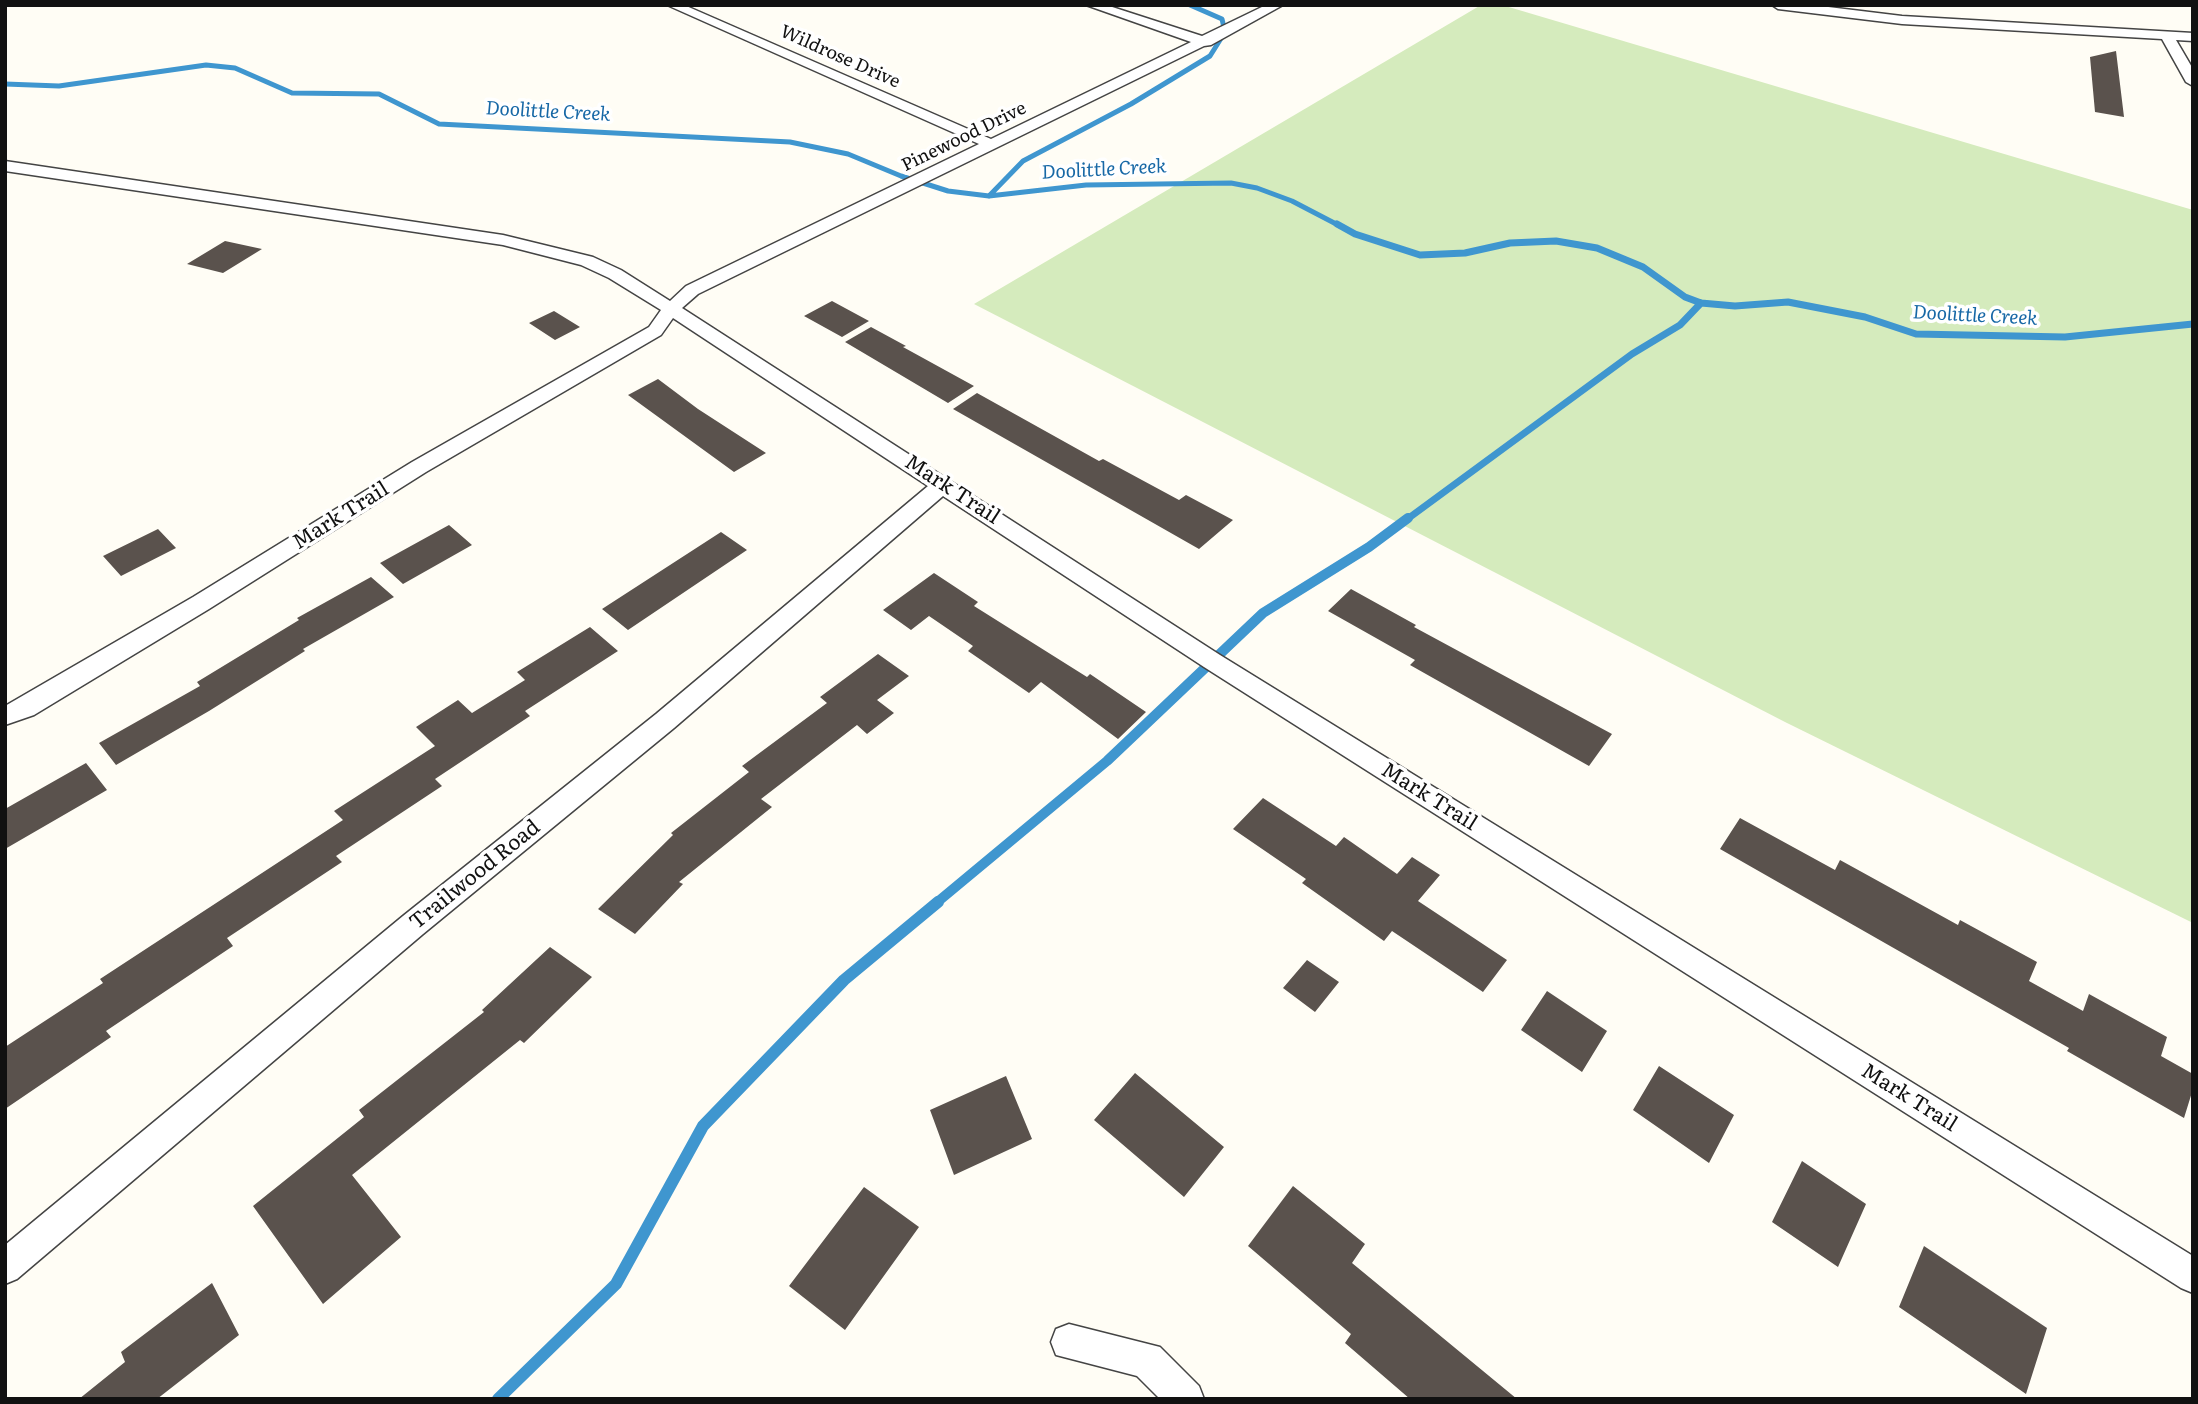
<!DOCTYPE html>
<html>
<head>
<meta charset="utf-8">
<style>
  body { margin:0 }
  #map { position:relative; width:2198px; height:1404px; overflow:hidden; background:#fffdf5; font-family:Literata,serif }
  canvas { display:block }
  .frame { position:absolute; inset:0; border:7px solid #111; pointer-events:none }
</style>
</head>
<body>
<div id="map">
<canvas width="2198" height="1404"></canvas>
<div class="frame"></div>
</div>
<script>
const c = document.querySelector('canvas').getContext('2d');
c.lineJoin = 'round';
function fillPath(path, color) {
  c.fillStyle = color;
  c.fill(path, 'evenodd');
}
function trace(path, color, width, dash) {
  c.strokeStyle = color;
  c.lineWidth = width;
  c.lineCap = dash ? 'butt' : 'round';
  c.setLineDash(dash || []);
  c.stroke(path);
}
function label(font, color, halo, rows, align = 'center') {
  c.font = font + ' Literata,serif';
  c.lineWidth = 7;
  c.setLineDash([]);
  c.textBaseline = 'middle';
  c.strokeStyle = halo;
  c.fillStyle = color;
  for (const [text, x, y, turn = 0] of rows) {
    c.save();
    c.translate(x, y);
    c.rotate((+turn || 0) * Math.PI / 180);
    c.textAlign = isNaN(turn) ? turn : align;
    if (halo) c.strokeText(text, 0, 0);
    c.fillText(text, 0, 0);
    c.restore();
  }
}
fillPath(new Path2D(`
  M1481 5H1502L2193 210V923L1785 722 974 304Z`), '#d5ebbd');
trace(new Path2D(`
  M5 84 59 86 206 65 235 68 292 93 379 94 439 124 790 142 848 154 901 176 948 191 989 196 1086 185 1231 183 1257 188 1292 201 1340 226
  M989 196 1023 161 1131 104 1210 56 1225 32 1222 19 1190 5`), '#3f96cf', 5);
trace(new Path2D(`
  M1337 224 1355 234 1420 255 1465 253 1510 243 1556 241 1597 248 1643 267 1685 297 1701 303 1735 306 1788 302 1865 317 1916 334 2065 337 2193 324
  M1406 520 1632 354 1680 325 1701 303`), '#3f96cf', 7);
trace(new Path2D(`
  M935 904 1107 761 1263 613 1369 547 1408 518`), '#3f96cf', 10);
trace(new Path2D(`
  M498 1399 616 1284 703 1126 844 980 938 902`), '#3f96cf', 12);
fillPath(new Path2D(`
  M2116 51 2124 117 2095 112 2090 57Z
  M225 241 262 249 223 273 187 264Z
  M832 301 869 321 842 337 804 316Z
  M554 311 580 327 555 340 529 323Z
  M871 327 906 346 903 347 974 386 948 403 845 342Z
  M658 379 698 409 766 453 734 472 628 395Z
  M977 393 1099 461 1103 459 1179 500 1186 495 1233 520 1199 549 953 409Z
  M449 525 472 545 403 584 380 563Z
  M158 529 176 548 121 576 103 556Z
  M721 532 747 550 628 630 602 609Z
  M934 573 978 602 974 606 1087 677 1090 674 1146 712 1118 739 1041 682 1029 693 968 651 973 646 929 616 911 630 883 610Z
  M371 577 394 597 303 649 305 651 209 711 116 765 99 743 200 686 197 682 299 620 297 618Z
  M1351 589 1416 625 1414 627 1612 734 1589 766 1410 665 1415 660 1328 611Z
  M590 627 618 651 525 711 530 716 435 779 442 786 336 856 342 862 227 938 233 946 106 1031 111 1037 5 1109V1047L103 983 100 979 343 820 334 811 435 746 416 727 458 700 472 713 525 680 517 672Z
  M878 654 909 676 877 700 894 713 867 734 857 725 761 799 772 807 679 882 683 884 635 934 598 909 673 835 671 833 749 772 742 766 827 703 820 697Z
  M86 763 107 790 5 849V809Z
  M1263 798 1336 846 1344 837 1397 874 1412 857 1440 875 1418 901 1507 960 1483 992 1392 931 1384 941 1302 883 1306 879 1233 829Z
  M1740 818 1835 870 1840 860 1958 925 1960 920 2037 962 2029 981 2083 1011 2089 994 2167 1037 2161 1056 2193 1074V1089L2184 1118 2067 1051 2069 1048 1720 849Z
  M550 947 592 977 524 1043 520 1040 352 1175 401 1237 323 1304 253 1206 364 1117 359 1110 484 1012 482 1010Z
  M1307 960 1339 982 1315 1012 1283 988Z
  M1547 991 1607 1031 1582 1072 1521 1030Z
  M1659 1066 1734 1115 1709 1163 1633 1110Z
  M1135 1073 1224 1147 1184 1197 1094 1120Z
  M1006 1076 1032 1139 954 1175 930 1110Z
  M1802 1161 1866 1204 1838 1267 1772 1222Z
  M1293 1186 1365 1244 1352 1263 1517 1399H1410L1345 1343 1351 1334 1248 1246Z
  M864 1187 919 1227 845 1330 789 1286Z
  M1924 1246 2047 1328 2026 1394 1899 1307Z
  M212 1283 239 1335 157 1399H79L125 1362 121 1352Z`), '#5a524d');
const street = new Path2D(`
  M667 5H684L991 139 1191 42 1086 5H1106L1202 36 1266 5H1283L1211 45 1204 46 698 294 682 308 1220 655 2193 1256V1293L2181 1288 1204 667 943 496 674 728 423 934 17 1279 5 1284V1245L403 916 656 714 928 486 673 318 661 335 426 472 209 609 34 715 5 725V706L193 597 412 462 649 327 661 310 609 278 581 265 503 245 5 171V161L503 235 593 257 621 270 670 301 686 286 979 144Z
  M1772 5H1812L1902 16 2193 33V41L2176 40 2193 69V86L2186 82 2162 39 1902 24 1778 9Z
  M1069 1324 1160 1347 1199 1386 1204 1399H1160L1137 1376 1056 1355 1051 1342 1056 1329Z`);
trace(street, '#444', 3);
fillPath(street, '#fff');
label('18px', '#111', '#fff', [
  ["Wildrose Drive",840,57,24],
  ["Pinewood Drive",964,137,-26]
]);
label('italic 19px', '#1768a6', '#fff', [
  ["Doolittle Creek",548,112,3],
  ["Doolittle Creek",1104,170,-3],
  ["Doolittle Creek",1975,316,3]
]);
label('21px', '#111', '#fff', [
  ["Mark Trail",952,490,33],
  ["Mark Trail",341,516,-32],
  ["Mark Trail",1429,797,32],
  ["Trailwood Road",475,875,-39],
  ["Mark Trail",1909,1098,32]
]);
</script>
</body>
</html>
